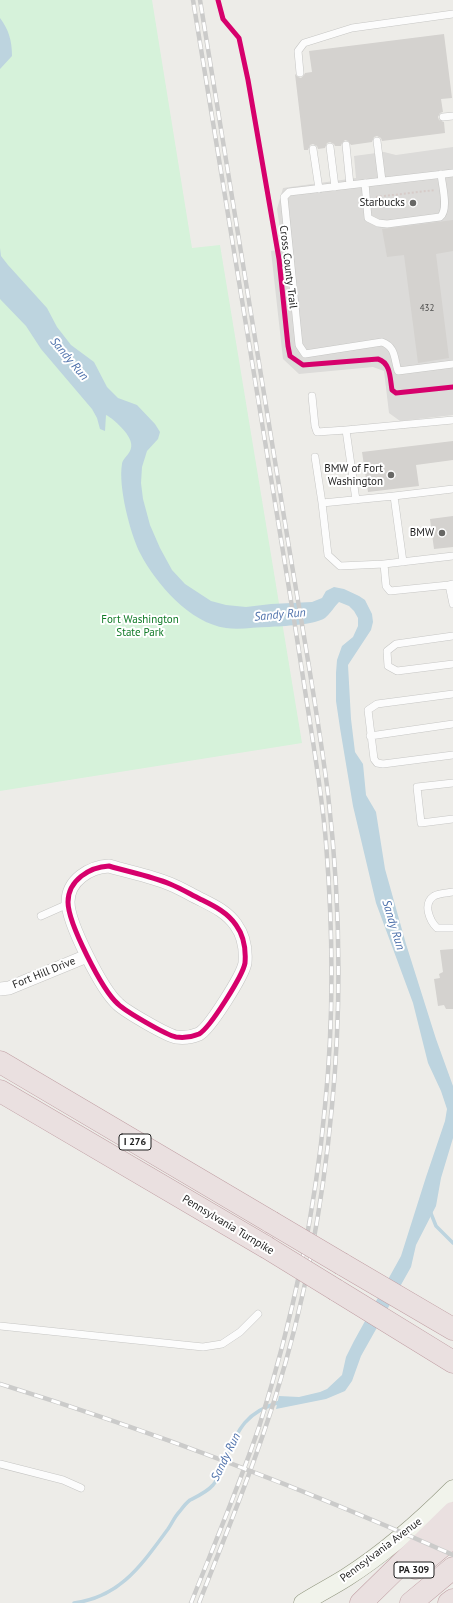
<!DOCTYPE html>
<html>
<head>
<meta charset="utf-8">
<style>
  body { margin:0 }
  canvas { display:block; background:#edece8 }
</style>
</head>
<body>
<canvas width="453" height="1603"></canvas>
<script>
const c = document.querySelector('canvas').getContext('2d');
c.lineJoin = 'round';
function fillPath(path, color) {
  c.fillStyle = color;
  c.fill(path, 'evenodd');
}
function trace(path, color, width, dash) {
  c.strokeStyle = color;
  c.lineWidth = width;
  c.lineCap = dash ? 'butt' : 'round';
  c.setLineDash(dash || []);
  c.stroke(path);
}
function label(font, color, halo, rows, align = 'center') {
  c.font = font + ' "PT Sans",sans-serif';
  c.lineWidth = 4;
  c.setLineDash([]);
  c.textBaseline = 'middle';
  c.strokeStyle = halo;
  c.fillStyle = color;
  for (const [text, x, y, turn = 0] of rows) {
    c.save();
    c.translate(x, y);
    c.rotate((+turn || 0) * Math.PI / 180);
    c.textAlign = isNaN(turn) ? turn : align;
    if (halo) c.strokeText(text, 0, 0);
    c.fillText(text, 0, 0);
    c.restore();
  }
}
fillPath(new Path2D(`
  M453 147V415L400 421 389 413 384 371 373 367 299 374 283 359 271 251 283 249 277 209 283 188 356 178 354 156 384 152 396 155Z`), '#dcdbd9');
fillPath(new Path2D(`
  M0 0H152L192 248 220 245 302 743 0 791Z`), '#d6f2da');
fillPath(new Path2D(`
  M0 18C9 30 12 41 12 56L0 69Z
  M0 248 1 256 8 265 47 308 57 327 71 345 94 362 107 387 118 398 137 405 155 424 160 432 158 439 147 451 142 467 141 483 143 499 150 525 160 548 172 570 185 584 211 601 226 605 246 607 271 604 312 602 322 598 326 591 334 587 344 589 359 596 365 600 372 614 373 622 371 630 348 665 351 719 355 752 363 764 366 795 376 812 385 869 406 944 436 1039 453 1086V1138L441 1178 436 1206 416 1245 411 1267 361 1356 352 1381 345 1391 326 1399 276 1409 279 1396 299 1397 320 1392 327 1389 342 1375 346 1357 354 1341 401 1256 426 1177 445 1121 447 1109 441 1091 428 1063 413 1003 376 903 353 806 340 728 336 701V673L337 660 342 646 353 637 358 626V618L354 611 349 606 339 602C334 607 330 614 325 618 315 625 282 626 269 627 255 627 240 630 226 628 190 623 156 584 140 553 130 533 118 486 122 464 123 457 133 453 131 443 130 434 114 419 106 415L105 431 100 429 97 418 92 409 41 349 26 326 0 299Z`), '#bdd4df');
trace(new Path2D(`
  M430 1211 436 1226 453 1243
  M74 1603C121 1597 142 1564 168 1529 172 1523 175 1516 180 1511 183 1507 186 1503 190 1500 198 1496 207 1492 213 1485 217 1481 220 1472 222 1466 237 1433 242 1413 280 1402`), '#bdd4df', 3.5);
fillPath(new Path2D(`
  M444 34 452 98 441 99 443 112 440 113 438 117 439 120 444 122 445 133 382 141 381 138 377 136 374 137 372 142 351 145 348 141 345 140 342 143 341 146H335L334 144 330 142 327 143 325 148 318 149 317 146 313 144 310 145 308 150H304L295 74 298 77 301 78 304 75 305 73 312 72 309 51Z
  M453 220V251L436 254 449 358 418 363 404 255 387 257 382 229Z
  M453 441V460L416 465 419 486 368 492 362 452Z
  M453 516V547L434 549 430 519Z
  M453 949V1009H446L444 1005 438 1006 434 979 440 978 439 974 443 972 440 950Z`), '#d4d2cf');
const lane = new Path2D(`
  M300 73 298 51 304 43 352 28 453 14
  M443 117 453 116
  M377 141 382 181
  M346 145 350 185
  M330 147 335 187
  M313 149 319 189
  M453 173 289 192 284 197 299 345 305 354 382 342C396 347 394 359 398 371L453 364
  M365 183 368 218 378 223 387 224 440 217C449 210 442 185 441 174
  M312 396 315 426 317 432 346 430
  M315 457 322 503
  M356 500 346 430 453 420
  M403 562 394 496 453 489
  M384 564 340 566 328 555 322 503 394 496
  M453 584 449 585 453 604
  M449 585 390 591 386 586 384 564 453 556
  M453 636 396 644 387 651 388 666 397 671 453 664
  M453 694 377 704 368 710 374 759 377 763 383 764 453 755
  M370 736 453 724
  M453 783 417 787 421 823 453 819
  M453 892C447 893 439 893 434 896 422 904 430 921 437 928H453
  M41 916 68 904
  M0 1326 203 1347 222 1344 240 1332 258 1314
  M0 1464 63 1480 81 1488`);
const street = new Path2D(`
  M109 866C129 872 151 876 170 884 180 888 190 894 200 899 214 906 227 912 236 925 244 936 246 950 245 963 243 975 210 1028 199 1034 192 1037 184 1038 176 1037 166 1035 125 1011 118 1004 102 990 68 923 68 902 68 880 90 867 109 866Z
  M0 989 9 988 87 956`);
const secondary = new Path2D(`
  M303 1603C317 1594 333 1586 347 1577 386 1552 421 1521 453 1489`);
const highway = new Path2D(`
  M0 1062 271 1222
  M0 1091 266 1247
  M342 1264 453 1329
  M336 1290 453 1362
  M416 1568 453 1537
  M361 1603 453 1513
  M411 1603 453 1568
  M449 1603 453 1600`);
trace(lane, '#c6c6c4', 8);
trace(street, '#c6c6c4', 14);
trace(secondary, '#929780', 19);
trace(highway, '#c1a0a5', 23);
trace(new Path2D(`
  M218 1 219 0
  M376 197 435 190`), '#d6cbc8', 2, [2, 2]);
trace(lane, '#fcfcfc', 7);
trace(street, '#fcfcfc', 13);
trace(secondary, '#f1f3eb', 18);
trace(highway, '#eae0e0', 22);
const rail = new Path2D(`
  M0 1384C154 1432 305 1489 453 1555
  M191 1603C214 1545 239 1486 259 1427 292 1322 315 1215 325 1106 334 1019 333 930 326 843 323 805 317 767 311 729 301 662 290 594 279 527 250 351 222 176 193 0
  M199 1603C226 1534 254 1466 276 1395 305 1301 323 1203 332 1106 342 1003 340 897 328 794 317 707 301 621 287 535 258 357 229 178 200 0`);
trace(rail, '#cbcbca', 4.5);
trace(rail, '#fff', 3, [9]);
const highwayBridge = new Path2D(`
  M271 1222 342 1264
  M266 1247 336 1290`);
trace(highwayBridge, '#c1a0a5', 23, []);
trace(highwayBridge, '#eae0e0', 22);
trace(new Path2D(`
  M218 0 223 19 239 38 248 80 279 259 288 346 290 356 303 365 378 359C391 363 390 379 392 390L396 393 453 387
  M109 866C129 872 151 876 170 884 180 888 190 894 200 899 214 906 227 912 236 925 244 936 246 950 245 963 243 975 210 1028 199 1034 192 1037 184 1038 176 1037 166 1035 125 1011 118 1004 102 990 68 923 68 902 68 880 90 867 109 866Z`), '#d6006c', 5);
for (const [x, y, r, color] of [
  [413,203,4,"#676765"],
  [391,475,4,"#676765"],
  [442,533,4,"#676765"]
]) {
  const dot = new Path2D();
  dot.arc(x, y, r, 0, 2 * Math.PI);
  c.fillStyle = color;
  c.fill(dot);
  trace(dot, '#fff', 1.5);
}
label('9px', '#4c4c4b', null, [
  ["432",427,308]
]);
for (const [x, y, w] of [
  [135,1142,32],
  [414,1570,40]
]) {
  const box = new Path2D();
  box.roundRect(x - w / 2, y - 8, w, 16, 3);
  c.fillStyle = '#fff';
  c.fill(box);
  trace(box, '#1f1f1f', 1);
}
label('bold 10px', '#1f1f1f', null, [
  ["I 276",135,1142],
  ["PA 309",414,1570]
]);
label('11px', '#1f1f1f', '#fff', [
  ["Starbucks",405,203],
  ["BMW of Fort",383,469],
  ["Washington",383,482],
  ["BMW",434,533]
], 'right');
label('11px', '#1f1f1f', '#fff', [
  ["Cross County Trail",288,267,83],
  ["Fort Hill Drive",44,973,-22],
  ["Pennsylvania Turnpike",228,1225,31],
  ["Pennsylvania Avenue",381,1550,-37]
]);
label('11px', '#107a26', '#fff', [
  ["Fort Washington",140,620],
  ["State Park",140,633]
]);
label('italic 12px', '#4e71ab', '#fff', [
  ["Sandy Run",69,359,50],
  ["Sandy Run",280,615,-5],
  ["Sandy Run",393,925,73],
  ["Sandy Run",226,1457,-64]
]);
</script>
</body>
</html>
